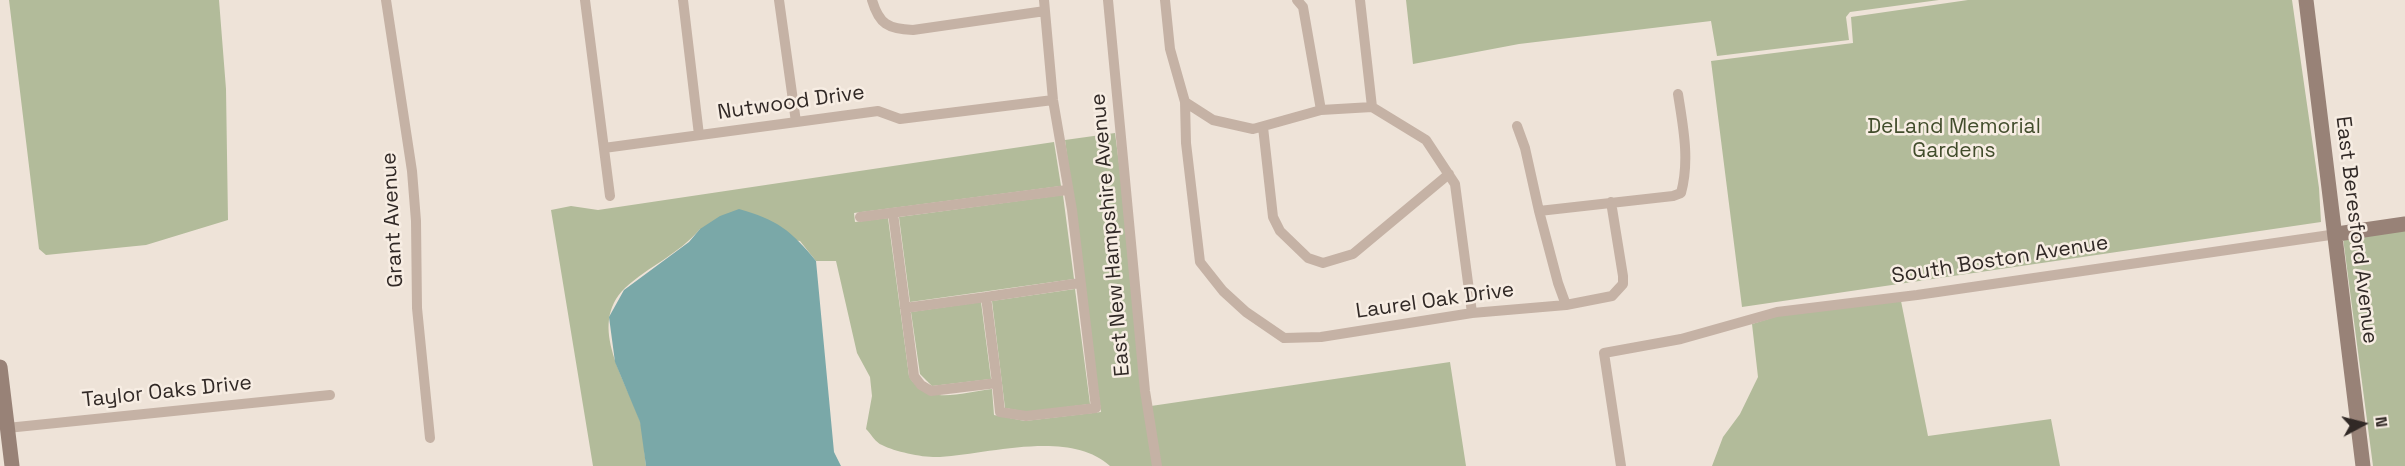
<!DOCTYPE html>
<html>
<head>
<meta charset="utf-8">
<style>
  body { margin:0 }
  #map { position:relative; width:2405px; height:466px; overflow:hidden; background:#eee3d8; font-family:"Space Grotesk",sans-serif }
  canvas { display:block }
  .north { position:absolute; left:2333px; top:394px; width:60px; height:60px; -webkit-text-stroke:4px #f7ede3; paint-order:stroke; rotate:83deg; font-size:16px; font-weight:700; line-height:24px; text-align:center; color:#312926 }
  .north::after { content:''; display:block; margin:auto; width:21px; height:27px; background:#312926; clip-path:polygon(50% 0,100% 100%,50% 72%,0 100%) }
</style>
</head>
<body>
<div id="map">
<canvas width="2405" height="466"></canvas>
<div class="north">N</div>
</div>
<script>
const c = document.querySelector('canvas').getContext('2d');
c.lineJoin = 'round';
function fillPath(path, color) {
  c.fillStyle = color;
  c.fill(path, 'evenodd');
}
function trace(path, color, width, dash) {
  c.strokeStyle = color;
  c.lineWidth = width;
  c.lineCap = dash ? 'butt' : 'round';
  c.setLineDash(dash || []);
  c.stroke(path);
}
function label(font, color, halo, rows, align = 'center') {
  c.font = font + ' "Space Grotesk",sans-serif';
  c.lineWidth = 5;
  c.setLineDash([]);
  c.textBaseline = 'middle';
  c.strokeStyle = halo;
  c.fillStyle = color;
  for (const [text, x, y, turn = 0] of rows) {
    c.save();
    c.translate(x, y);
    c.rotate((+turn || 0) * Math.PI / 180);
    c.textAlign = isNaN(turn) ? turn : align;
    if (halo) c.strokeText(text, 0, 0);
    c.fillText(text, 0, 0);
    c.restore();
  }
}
fillPath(new Path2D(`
  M9 0H219L226 89 228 220 146 245 46 255 39 249Z
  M1406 0H1939L1850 12 1846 17 1849 40 1717 56 1711 21 1519 44 1413 64Z
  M1968 0H2292L2319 188 2321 222 1742 307 1711 61 1853 43 1851 17Z
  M1115 133 1151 406 1450 362 1466 466H1110C1070 429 989 454 940 457 924 458 896 452 882 445 876 443 871 434 866 429L872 396 870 377 857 353 836 261H816L800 241 700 229C679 254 649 266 625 288 586 326 627 381 640 421 644 435 644 451 646 466H593L551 210 571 206 598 210 1054 142 1061 186 854 213 855 222 888 218 909 376C926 407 962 392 992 389L994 415 1025 421 1101 412 1065 140Z
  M1063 195 1074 279 910 302 899 217Z
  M2405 229V466H2373L2343 238Z
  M1075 289 1090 404 1027 412 1005 408 992 301Z
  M1901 301 1928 436 2051 419 2060 466H1712L1723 437 1740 414 1758 377 1752 324 1778 316Z
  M981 302 991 379 932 386 920 374 911 312Z`), '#b2bb9a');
fillPath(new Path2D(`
  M739 209C776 219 792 231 816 261L834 452 841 466H646L640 422 615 362 609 317 624 290 689 242 700 229 720 216Z`), '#7aa8a8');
trace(new Path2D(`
  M386 0 412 171 416 221 417 308 430 438
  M585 0 610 196
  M683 0 699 135
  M779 0 796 122
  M872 0C879 24 888 29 913 30L1045 11
  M1108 0 1145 391 1157 466
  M1165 0 1170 49 1185 102 1186 143 1200 262 1223 291 1246 312 1284 338 1321 337 1472 313 1566 305 1612 296 1623 284V276L1611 202
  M1297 0 1303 7 1321 110
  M1360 0 1372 107 1426 140 1455 184 1472 313
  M1185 102 1213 120 1253 129 1321 110 1372 107
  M1517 126 1525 148 1539 211 1673 196 1681 193C1690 160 1683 126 1678 94
  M1263 127 1273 217 1280 231 1308 258 1323 263 1353 254 1449 174
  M604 148 878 111 900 119 1053 100
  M1539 211 1558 283 1566 305
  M893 213 914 376 921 385 931 391 997 383 986 297 905 308
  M860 217 1067 190
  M986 297 1080 283
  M997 383 1000 412 1026 416 1096 408 1072 210 1053 100 1044 0
  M7 428 330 395
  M1621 466 1604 353 1681 339 1777 312 1917 295 2337 234`), '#c5b2a5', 10);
trace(new Path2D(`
  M2306 0 2363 466
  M2337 234 2405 224
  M0 367 12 466`), '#988277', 15);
label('21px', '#312926', '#f7ede3', [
  ["Nutwood Drive",791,103,-8],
  ["Grant Avenue",393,220,-93],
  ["East Beresford Avenue",2356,230,83],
  ["East New Hampshire Avenue",1111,235,-95],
  ["South Boston Avenue",2000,260,-9],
  ["Laurel Oak Drive",1435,301,-8],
  ["Taylor Oaks Drive",167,392,-6]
]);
label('21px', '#424d2c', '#f7ede3', [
  ["DeLand Memorial",1954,127],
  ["Gardens",1954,151]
]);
</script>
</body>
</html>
